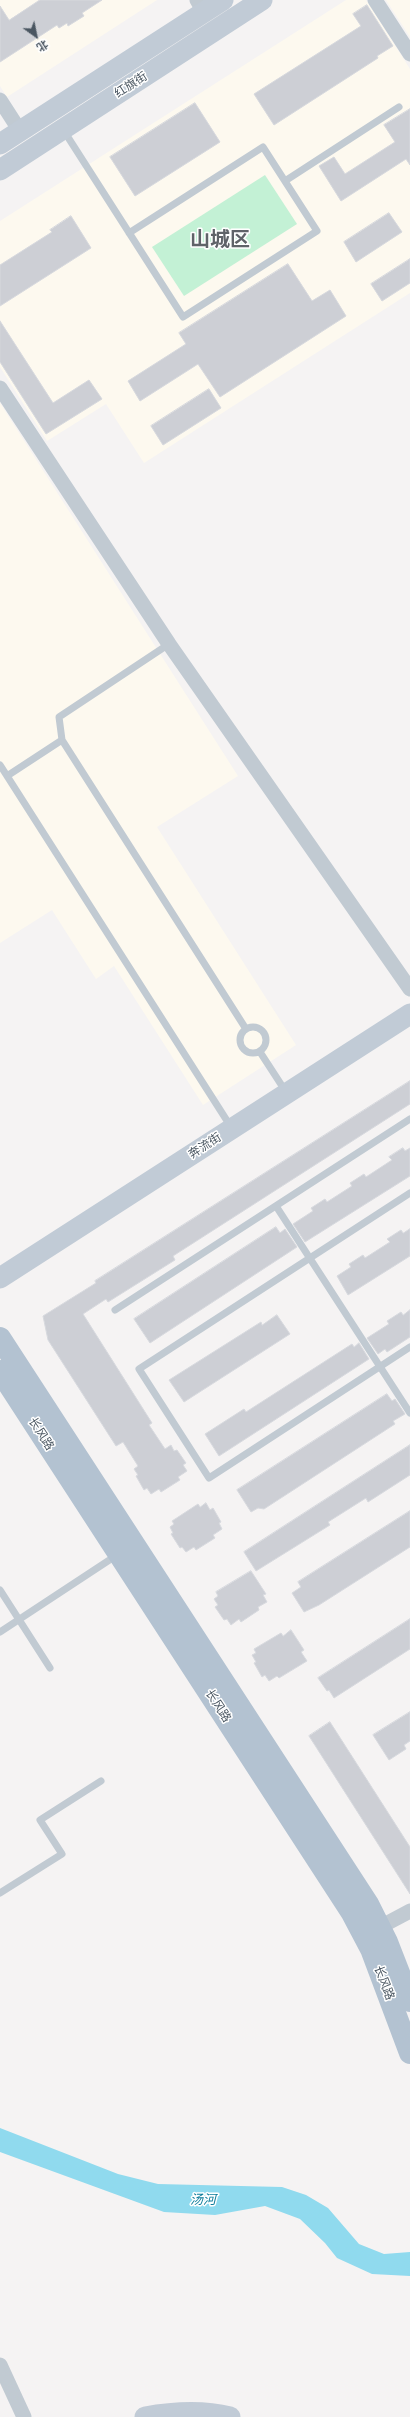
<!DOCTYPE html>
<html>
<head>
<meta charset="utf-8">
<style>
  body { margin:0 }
  #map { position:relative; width:410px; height:2417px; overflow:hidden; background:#f5f3f3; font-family:Cabin,"Noto Sans SC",sans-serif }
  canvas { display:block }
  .north { position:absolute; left:16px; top:16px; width:40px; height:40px; -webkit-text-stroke:3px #fff; paint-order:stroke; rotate:147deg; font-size:11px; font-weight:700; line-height:16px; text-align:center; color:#4a5661 }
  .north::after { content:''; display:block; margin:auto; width:14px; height:18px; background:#4a5661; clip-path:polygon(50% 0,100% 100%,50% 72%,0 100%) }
</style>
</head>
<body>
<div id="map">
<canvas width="410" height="2417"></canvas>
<div class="north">北</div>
</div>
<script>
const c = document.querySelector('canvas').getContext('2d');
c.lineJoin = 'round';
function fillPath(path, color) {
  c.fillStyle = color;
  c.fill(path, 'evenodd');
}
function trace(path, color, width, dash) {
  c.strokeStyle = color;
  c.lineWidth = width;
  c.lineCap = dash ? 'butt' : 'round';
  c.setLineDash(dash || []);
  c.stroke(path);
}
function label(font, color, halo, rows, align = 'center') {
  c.font = font + ' Cabin,"Noto Sans SC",sans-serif';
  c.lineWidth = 3;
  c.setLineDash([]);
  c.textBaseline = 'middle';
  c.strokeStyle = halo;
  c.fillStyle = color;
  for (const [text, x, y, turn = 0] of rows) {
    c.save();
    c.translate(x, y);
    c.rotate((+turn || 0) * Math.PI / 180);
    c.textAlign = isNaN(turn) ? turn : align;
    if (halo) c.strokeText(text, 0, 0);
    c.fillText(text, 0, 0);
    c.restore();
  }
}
fillPath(new Path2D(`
  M0 0H157L7 97 0 86Z
  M346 0H366L410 69V293L144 463 106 404 47 441 0 367V221Z
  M386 0H410V37Z
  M0 403 238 776 157 827 296 1045 203 1105 114 966 96 979 52 910 0 943Z`), '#fdf9ef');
fillPath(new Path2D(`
  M265 175 297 224 184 296 152 247Z`), '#c3f1d5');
fillPath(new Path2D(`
  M0 2128 118 2174 158 2184 282 2187 306 2195 328 2208 359 2244 384 2254 410 2252V2276L372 2274 337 2258 325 2243 300 2219 265 2206 215 2215 164 2212 0 2152Z`), '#90daee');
const building = new Path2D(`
  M40 0H102L82 13 84 16 68 26 67 23 59 28 57 25 0 62V6L9 20Z
  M367 5 393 46 377 56 378 58 274 125 254 94 361 26 353 14Z
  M195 103 220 142 135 196 110 157Z
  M410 109V165L406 159 341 201 319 166 334 157 345 174 395 142 384 125Z
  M389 213 402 232 356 262 344 242Z
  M71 216 91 248 0 306V265L52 232 50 230Z
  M410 259V283L382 301 371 284Z
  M288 264 312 301 330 290 346 316 220 397 198 364 140 401 128 381 186 344 179 333Z
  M0 321 53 403 89 380 102 399 46 434 0 362Z
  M209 389 221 408 163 445 151 426Z
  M410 1081V1104L173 1256 175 1260 108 1302 106 1299 83 1314 152 1423 149 1425 165 1449 171 1445 174 1451 177 1450 186 1463 183 1465 187 1471 178 1477 180 1480 161 1492 159 1489 151 1494 147 1488 144 1490 136 1476 138 1475 134 1469 138 1466 123 1442 116 1446 48 1340 43 1316 96 1283 95 1281Z
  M403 1148 405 1151 410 1148V1176L305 1242 293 1224 313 1211 311 1208 325 1199 327 1202 352 1186 350 1183 364 1174 366 1177 392 1160 389 1157Z
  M276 1227 280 1233 285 1229 297 1247 150 1343 134 1319Z
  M410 1229V1256L348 1295 337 1276 351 1267 349 1264 363 1255 365 1258 390 1242 387 1239 401 1230 403 1233Z
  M410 1310V1337L387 1352 385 1349 378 1354 367 1338 389 1324 387 1321 401 1312 403 1315Z
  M277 1315 290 1334 184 1402 169 1380 261 1322 262 1325Z
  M359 1343 369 1359 219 1456 205 1434 244 1409 246 1412 352 1344 354 1347Z
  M387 1394 392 1401 395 1399 405 1414 393 1421 395 1424 264 1509 258 1508 251 1512 237 1490Z
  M410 1445V1475L368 1502 366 1498 328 1522 330 1525 256 1571 244 1552Z
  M206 1503 210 1510 213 1508 221 1522 219 1523 222 1529 213 1535 215 1538 196 1550 194 1547 186 1552 182 1547 180 1548 171 1534 173 1533 170 1527 174 1524 172 1521 198 1504 200 1507Z
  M410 1511V1547L319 1605 304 1612 292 1593 301 1587 298 1582Z
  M251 1571 266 1594 263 1595 267 1602 258 1607 259 1610 241 1622 239 1619 231 1625 227 1619 224 1620 215 1607 218 1605 214 1599 218 1596 216 1592Z
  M410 1619V1649L334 1698 329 1690 327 1691 318 1678Z
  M291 1630 304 1650 301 1652 307 1661 279 1678 277 1676 269 1681 265 1675 262 1677 254 1663 256 1662 252 1655 256 1653 254 1649 281 1633 283 1636Z
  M410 1712V1741L404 1745 406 1749 389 1760 373 1735Z
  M330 1722 410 1847V1894L309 1736Z`);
fillPath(building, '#cdcfd5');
trace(building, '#d7d9de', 1);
trace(new Path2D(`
  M64 131 183 317 317 231 263 147 129 233
  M285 181 399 107
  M62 740 246 1029
  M0 765 231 1127
  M7 776 62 740 59 717 169 644
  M240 1040a13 13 0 1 1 26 0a13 13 0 1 1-26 0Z
  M260 1052 286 1092
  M410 1193 139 1369 209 1478 410 1347
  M276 1206 410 1413
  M115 1310 410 1119
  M0 1590 50 1668
  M0 1632 117 1555
  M0 1893 62 1854 40 1820 101 1781`), '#c1cad2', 7);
trace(new Path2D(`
  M197 0 204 12
  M375 0 410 54
  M0 100 20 131
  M0 388 169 644 410 989
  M380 1927 410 1911
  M0 2365 24 2417`), '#c1cad2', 15);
trace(new Path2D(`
  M0 144 223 0
  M0 170 262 0
  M0 1278 410 1014
  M145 2417C173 2412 202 2410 230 2417`), '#c1cbd6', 21);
trace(new Path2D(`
  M0 1338 368 1904 387 1942 410 2001
  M0 1371 352 1913 371 1949 410 2053`), '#b3c2d1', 22);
label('12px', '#4a5661', '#fff', [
  ["红旗街",131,85,-33],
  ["奔流街",205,1146,-33],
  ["长风路",41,1434,57],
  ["长风路",218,1706,57],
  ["长风路",384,1983,69]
]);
label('italic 13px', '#0c7c9b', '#fff', [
  ["汤河",203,2200]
]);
label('bold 20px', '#5f6368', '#fff', [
  ["山城区",220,240]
]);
</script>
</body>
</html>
